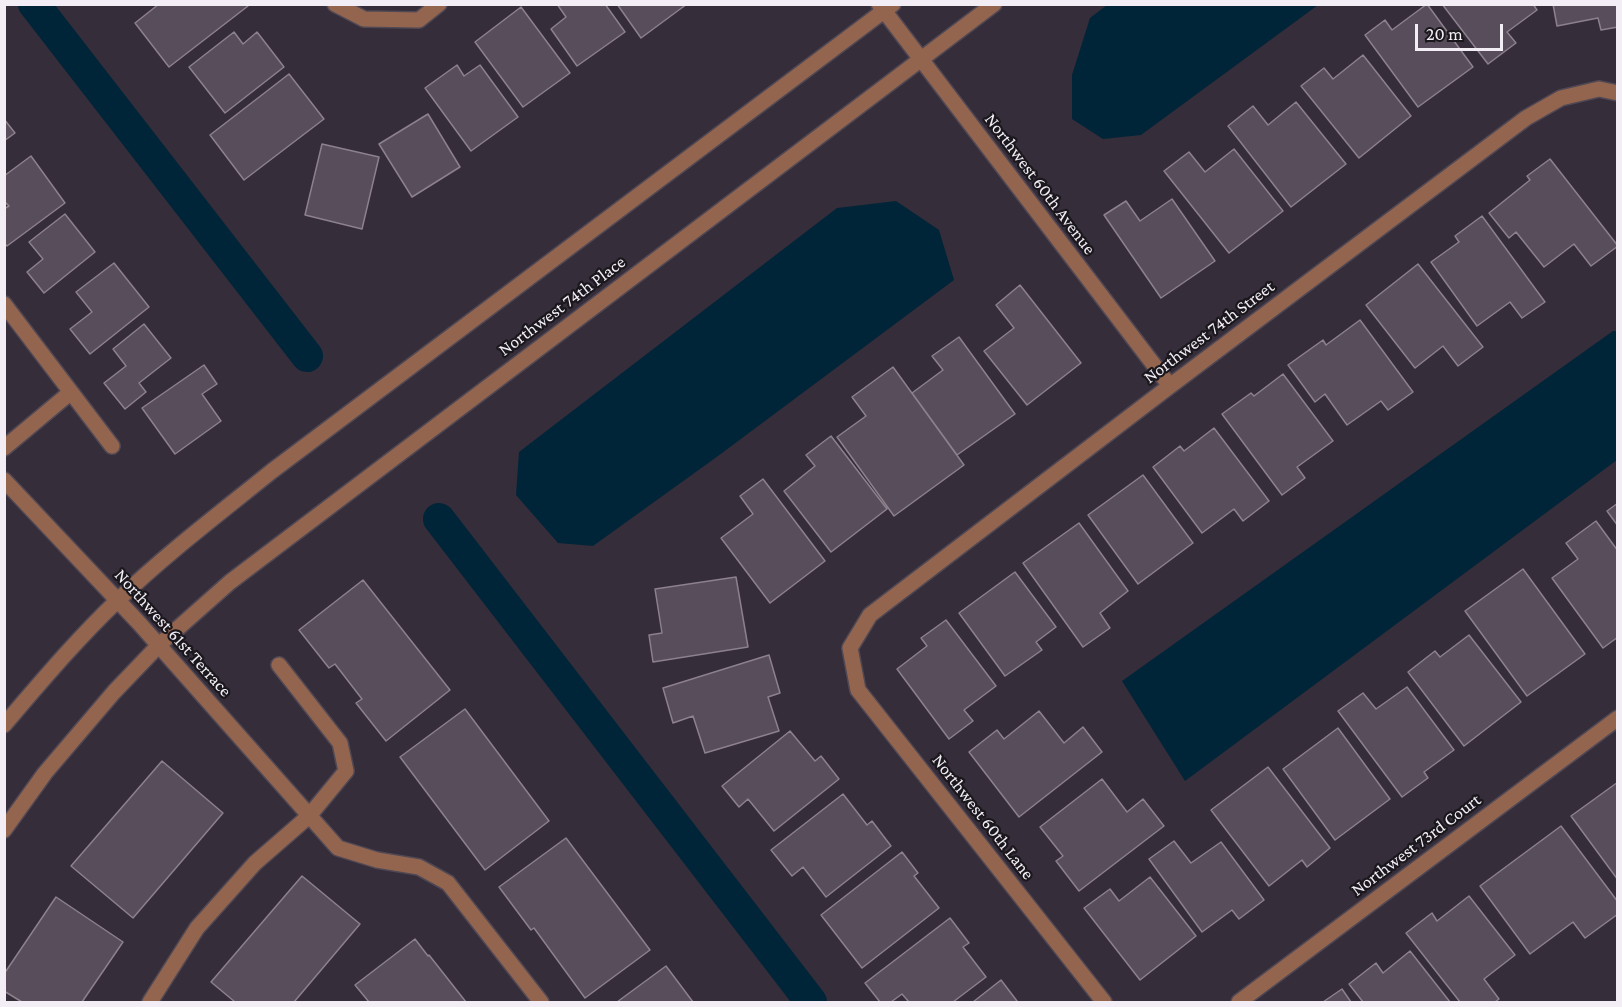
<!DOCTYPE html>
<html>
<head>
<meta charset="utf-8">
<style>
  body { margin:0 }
  #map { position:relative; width:1622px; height:1007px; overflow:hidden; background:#352d3a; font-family:"Crimson Pro",serif }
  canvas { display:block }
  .frame { position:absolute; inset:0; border:6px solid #f3eef6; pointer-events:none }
  .scale { position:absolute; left:1415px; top:24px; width:88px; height:27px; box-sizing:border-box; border:3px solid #f3eef6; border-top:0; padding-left:8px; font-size:18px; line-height:21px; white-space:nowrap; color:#f3eef6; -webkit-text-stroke:4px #1a171d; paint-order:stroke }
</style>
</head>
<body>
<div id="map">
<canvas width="1622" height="1007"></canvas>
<div class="frame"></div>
<div class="scale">20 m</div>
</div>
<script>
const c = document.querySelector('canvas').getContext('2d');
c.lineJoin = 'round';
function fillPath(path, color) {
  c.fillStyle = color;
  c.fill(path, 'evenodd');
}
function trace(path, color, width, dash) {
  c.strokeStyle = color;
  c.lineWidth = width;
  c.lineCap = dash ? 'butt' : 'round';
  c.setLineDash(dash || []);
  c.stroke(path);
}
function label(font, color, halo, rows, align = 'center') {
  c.font = font + ' "Crimson Pro",serif';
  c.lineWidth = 4.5;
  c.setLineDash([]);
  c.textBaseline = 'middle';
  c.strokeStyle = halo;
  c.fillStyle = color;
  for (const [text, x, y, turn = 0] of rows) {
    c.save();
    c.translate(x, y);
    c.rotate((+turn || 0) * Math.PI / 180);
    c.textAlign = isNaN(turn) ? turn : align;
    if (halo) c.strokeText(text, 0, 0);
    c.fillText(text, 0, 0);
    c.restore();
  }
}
fillPath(new Path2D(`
  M1107 5V4L1318 5 1141 135 1103 139 1072 119V75L1090 18Z
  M896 201 939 230 954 280 718 456 593 546 558 543 516 495 519 452 837 208Z
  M1613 331H1618L1617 460 1185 781 1122 681Z`), '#002539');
trace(new Path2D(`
  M34 4 307 356
  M439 519 811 1002`), '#002539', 32);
const building = new Path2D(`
  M159 4H247L248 6 169 67 135 23Z
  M557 4H605L625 32 577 66 551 29 566 17Z
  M617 4H687L641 38Z
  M1427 4 1473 67 1418 107 1365 35 1385 20 1392 30Z
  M1442 4H1533L1537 10 1507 32 1516 43 1488 64Z
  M1553 4H1618V27L1601 30 1598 18 1557 26Z
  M521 7 570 73 523 107 475 42Z
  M234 32 243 44 257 32 284 67 225 113 189 67Z
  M1363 55 1411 116 1359 158 1301 86 1324 68 1333 79Z
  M457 65 464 76 480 65 518 117 471 151 425 88Z
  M289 74 324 119 244 180 210 135Z
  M1296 102 1346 164 1291 207 1228 126 1253 106 1268 125Z
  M428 114 460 167 412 197 379 144Z
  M4 119 15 133 4 141Z
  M322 144 379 157 362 229 305 215Z
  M1234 149 1283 211 1229 253 1164 171 1189 152 1205 172Z
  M31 156 65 203 7 246 4 243V209L9 206 4 201V176Z
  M1550 159 1618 246 1591 266 1574 244 1544 267 1516 232 1509 238 1489 213 1530 180 1527 176Z
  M1172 199 1215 261 1161 298 1104 215 1126 201 1140 221Z
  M65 214 95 252 44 293 27 272 43 259 29 242Z
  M1482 216 1545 302 1522 318 1510 302 1477 326 1431 262 1459 242 1455 236Z
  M114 263 149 307 90 354 70 329 92 312 76 292Z
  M1418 264 1483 347 1458 366 1443 346 1415 368 1366 305Z
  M1020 285 1081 363 1027 405 984 351 1014 328 996 305Z
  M1360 320 1413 392 1388 410 1381 401 1347 425 1325 394 1315 402 1288 365 1323 340 1326 345Z
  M144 324 171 358 139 383 146 392 125 409 104 383 126 366 113 349Z
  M959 337 1015 414 957 455 912 393 943 370 932 356Z
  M204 365 217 384 202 394 221 421 175 454 142 408Z
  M893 367 964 465 894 516 837 437 866 416 852 397Z
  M1283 374 1333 441 1297 467 1305 478 1282 495 1222 414 1251 393 1254 396Z
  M1214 428 1269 501 1243 521 1234 509 1202 533 1153 467 1180 446 1184 451Z
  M831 436 887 509 831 552 784 491 815 466 806 455Z
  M1143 475 1193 543 1138 584 1088 515Z
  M763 479 825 561 770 603 721 538 753 514 740 496Z
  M1618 503V526L1607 511Z
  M1596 521 1618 551V637L1603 648 1552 578 1578 559 1566 543Z
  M1079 523 1128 591 1100 613 1110 628 1083 647 1023 563Z
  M1523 569 1585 654 1527 696 1465 611Z
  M1015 572 1056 627 1036 642 1042 650 1005 676 959 613Z
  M736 577 748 647 653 662 649 635 662 633 655 589Z
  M363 580 450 690 386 741 356 703 362 699 335 664 329 668 299 630Z
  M946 620 996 686 964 710 973 721 949 739 897 669 927 646 921 638Z
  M1469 635 1521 702 1464 746 1408 672 1435 651 1440 657Z
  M769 655 780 693 768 697 779 731 705 753 693 716 673 723 663 688Z
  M1407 687 1454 750 1424 772 1428 778 1402 797 1338 711 1363 693 1376 709Z
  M465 709 549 821 485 870 400 757Z
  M1039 711 1064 743 1083 727 1102 752 1019 817 969 752 997 730 1004 739Z
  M1338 728 1390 799 1335 840 1283 769Z
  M790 731 815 761 821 756 839 779 774 831 748 799 739 807 722 786Z
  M162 761 223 813 133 918 71 866Z
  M1268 767 1330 848 1307 867 1302 860 1269 886 1211 810Z
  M1102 779 1127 812 1143 799 1164 826 1079 891 1056 861 1063 856 1040 827Z
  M1618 782V880L1571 816Z
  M843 794 867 825 872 821 891 846 826 897 803 867 792 876 771 850Z
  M1561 826 1618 902V914L1585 938 1573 922 1530 954 1480 886Z
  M566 838 650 950 585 998 534 928 531 930 499 887Z
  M1174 841 1191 863 1221 842 1264 900 1239 919 1232 910 1202 932 1149 859Z
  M902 852 918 873 914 876 939 908 862 968 821 915Z
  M302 876 360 924 294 1002H235L211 982Z
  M1150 877 1196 936 1140 980 1084 908 1110 889 1119 901Z
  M1469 896 1515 955 1484 979 1499 999 1495 1002H1460L1406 933 1432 913 1437 921Z
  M56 897 123 942 82 1002H22L4 991V974Z
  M950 918 969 943 963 947 986 977 953 1002H909L902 994 891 1002H880L865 983Z
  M415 939 428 956 429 955 466 1002H369L355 985Z
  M1410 951 1450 1002H1363L1349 984 1376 963 1383 973Z
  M666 966 693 1002H617Z
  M1001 980 1017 1001 1015 1002H973Z
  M1342 989 1351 1002H1323Z`);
fillPath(building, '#584d5a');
trace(building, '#8d818e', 1.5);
const street = new Path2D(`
  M335 4 364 19 419 20 439 4
  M879 4 1170 386
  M4 304 112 446
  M4 448 71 392
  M4 480 139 623 338 848 377 860 419 867 448 883 541 1002
  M4 725C41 682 77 639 118 600 166 554 220 513 272 471L893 4
  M4 830 45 773 114 692 159 645 230 582 994 4
  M150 1002 197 928 255 863 309 816 346 771 340 743 279 665
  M1104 1002 858 690 850 648 870 615 1170 386 1526 118 1561 98 1599 89 1618 93
  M1239 1002 1618 718`);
trace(street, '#504854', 18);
trace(street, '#94654e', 15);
label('18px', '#f3eef6', '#1a171d', [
  ["Northwest 60th Avenue",1040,184,53],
  ["Northwest 74th Place",562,306,-37],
  ["Northwest 74th Street",1209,332,-37],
  ["Northwest 61st Terrace",173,633,48],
  ["Northwest 60th Lane",983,817,52],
  ["Northwest 73rd Court",1416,845,-37]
]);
</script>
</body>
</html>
